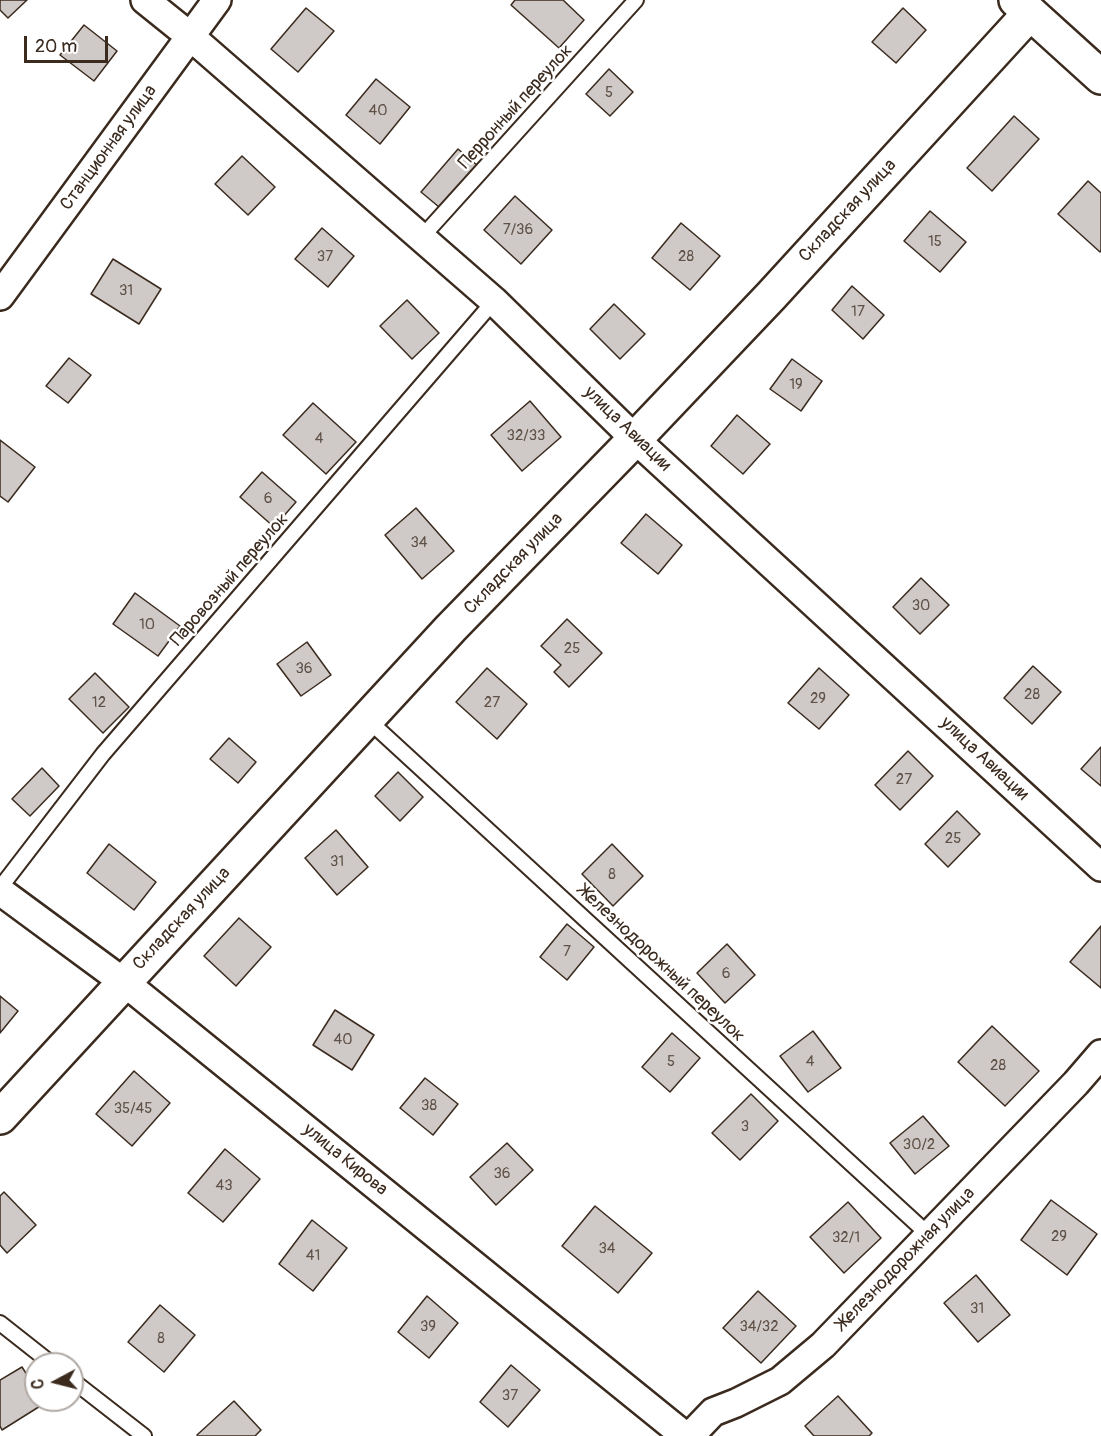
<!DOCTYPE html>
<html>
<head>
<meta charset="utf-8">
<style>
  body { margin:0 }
  #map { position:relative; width:1101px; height:1436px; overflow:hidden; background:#fff; font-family:Pangolin,sans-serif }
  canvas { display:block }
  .north { position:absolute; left:24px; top:1352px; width:60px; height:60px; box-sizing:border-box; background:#fff; border:2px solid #b1aaa5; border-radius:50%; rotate:263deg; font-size:16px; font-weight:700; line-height:24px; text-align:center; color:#3b2a1e }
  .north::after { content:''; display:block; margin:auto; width:21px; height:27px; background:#3b2a1e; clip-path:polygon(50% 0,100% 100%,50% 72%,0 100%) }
  .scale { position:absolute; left:24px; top:36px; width:84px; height:27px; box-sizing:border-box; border:3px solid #3b2a1e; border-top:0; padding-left:8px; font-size:18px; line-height:21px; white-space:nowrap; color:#3b2a1e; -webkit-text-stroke:4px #fff; paint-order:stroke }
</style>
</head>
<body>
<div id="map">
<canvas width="1101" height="1436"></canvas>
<div class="north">С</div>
<div class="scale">20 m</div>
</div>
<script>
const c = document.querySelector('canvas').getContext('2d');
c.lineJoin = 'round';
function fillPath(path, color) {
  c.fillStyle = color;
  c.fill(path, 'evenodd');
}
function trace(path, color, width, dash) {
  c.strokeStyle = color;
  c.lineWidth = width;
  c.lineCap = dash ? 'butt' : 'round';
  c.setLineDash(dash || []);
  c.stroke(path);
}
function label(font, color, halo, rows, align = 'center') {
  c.font = font + ' Pangolin,sans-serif';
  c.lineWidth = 5;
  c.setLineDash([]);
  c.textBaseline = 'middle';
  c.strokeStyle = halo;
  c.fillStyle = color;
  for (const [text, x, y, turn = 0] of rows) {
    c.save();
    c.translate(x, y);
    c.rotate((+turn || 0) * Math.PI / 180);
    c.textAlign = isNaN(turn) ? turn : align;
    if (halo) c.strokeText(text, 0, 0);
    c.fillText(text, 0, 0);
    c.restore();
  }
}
const building = new Path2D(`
  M0 0H27L8 18 0 10Z
  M515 0H563L584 20 559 48 511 5Z
  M306 8 334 31 298 72 271 49Z
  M903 8 926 30 896 63 872 42Z
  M84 25 117 51 94 81 60 55Z
  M609 69 633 92 610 116 586 94Z
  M376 79 410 107 380 144 346 115Z
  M1014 116 1039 139 992 191 967 168Z
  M458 149 478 166 445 212 421 192Z
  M242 156 275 187 248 215 215 184Z
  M1088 181 1101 193V250L1100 252 1058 214Z
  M515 196 552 230 521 264 484 230Z
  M930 211 966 242 940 272 904 241Z
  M681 223 720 256 690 290 652 258Z
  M322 228 354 256 328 287 295 259Z
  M113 259 161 289 139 324 91 294Z
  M852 286 884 315 863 339 832 310Z
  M407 300 439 333 412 359 380 326Z
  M614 304 645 334 620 359 590 329Z
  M69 358 91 375 68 403 46 386Z
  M792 359 822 381 801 411 770 389Z
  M530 401 561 437 522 471 491 435Z
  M313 403 356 442 326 474 283 435Z
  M737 415 770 444 743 474 711 446Z
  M0 440 35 467 8 502 0 496Z
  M262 472 296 502 274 527 240 497Z
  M416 508 454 551 422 579 385 535Z
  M646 514 682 545 658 574 621 543Z
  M921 578 949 605 920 634 893 607Z
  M135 593 180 626 158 656 113 624Z
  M567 619 602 653 569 687 554 672 561 665 541 646Z
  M307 642 331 675 301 696 277 664Z
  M1033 666 1061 692 1032 724 1004 698Z
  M487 668 527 704 497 739 456 702Z
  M819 668 849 695 819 729 788 703Z
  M95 673 129 707 103 733 69 699Z
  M229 738 256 762 238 783 210 759Z
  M1101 747V786L1081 769Z
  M908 751 933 776 900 810 875 785Z
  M42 768 59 786 30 816 12 799Z
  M398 772 423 797 400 821 375 796Z
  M957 811 980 834 948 867 925 844Z
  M336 830 368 867 337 895 305 858Z
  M109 844 156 882 134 910 87 873Z
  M612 844 643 876 613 906 582 874Z
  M239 918 271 947 236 986 204 956Z
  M567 924 594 947 567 980 540 957Z
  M1101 926V988L1070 962Z
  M727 944 755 975 725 1003 697 973Z
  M0 996 18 1011 0 1033Z
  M335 1010 374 1035 352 1070 313 1045Z
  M992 1026 1039 1071 1005 1106 958 1062Z
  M813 1031 841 1068 808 1092 780 1056Z
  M672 1033 700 1058 670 1092 642 1067Z
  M134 1071 170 1103 132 1146 96 1114Z
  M425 1078 458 1104 433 1135 400 1108Z
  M751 1094 778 1121 740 1160 712 1133Z
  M923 1116 949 1146 915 1174 890 1143Z
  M507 1143 533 1170 496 1205 470 1177Z
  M225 1149 260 1179 223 1222 188 1193Z
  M4 1192 36 1225 7 1253 0 1245V1196Z
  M1051 1200 1097 1234 1067 1275 1021 1240Z
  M848 1202 881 1238 844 1273 810 1237Z
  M595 1206 652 1253 618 1293 562 1246Z
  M312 1220 347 1248 313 1291 279 1264Z
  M976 1275 1010 1315 978 1342 944 1303Z
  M758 1291 796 1326 761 1363 723 1328Z
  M427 1296 458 1323 429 1358 398 1332Z
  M160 1305 195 1335 164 1372 128 1342Z
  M511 1365 540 1390 508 1427 480 1402Z
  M22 1367 36 1389V1400H43L45 1403 2 1430 0 1426V1380Z
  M838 1396 872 1433 869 1436H814L805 1426Z
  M234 1401 261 1430 255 1436H198L197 1435Z`);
fillPath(building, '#cfcac7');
trace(building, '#3b2a1e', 1.5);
const lane = new Path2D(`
  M422 237 636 0
  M367 719 930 1236
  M0 888 103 754 494 301
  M0 1323 52 1364
  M72 1380 144 1436`);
const street = new Path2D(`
  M145 0 191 37 494 301 635 439 1101 867
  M0 296 217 0
  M0 891 129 986 685 1436
  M690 1436 713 1412 736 1403 780 1381 823 1345 1076 1083 1101 1054`);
const secondary = new Path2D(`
  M1016 0 1101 77
  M0 1117 451 628 635 439 771 296 1030 13`);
trace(lane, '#3b2a1e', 18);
trace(street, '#3b2a1e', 32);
trace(secondary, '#3b2a1e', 38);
trace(lane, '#fff', 14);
trace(street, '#fff', 27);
trace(secondary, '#fff', 33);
label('15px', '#605248', null, [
  ["5",609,93],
  ["40",378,111],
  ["7/36",518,230],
  ["15",935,242],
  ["37",325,257],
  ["28",686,257],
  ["31",126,291],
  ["17",858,312],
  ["19",796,385],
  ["32/33",526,436],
  ["4",319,439],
  ["6",268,499],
  ["34",419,543],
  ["30",921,606],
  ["10",147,625],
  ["25",572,649],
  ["36",304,669],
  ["28",1032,695],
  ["29",818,699],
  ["12",99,703],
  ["27",492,703],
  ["27",904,780],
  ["25",953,839],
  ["31",337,862],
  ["8",612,875],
  ["7",567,952],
  ["6",726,974],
  ["40",343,1040],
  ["5",671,1062],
  ["4",810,1062],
  ["28",998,1066],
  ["38",429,1106],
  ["35/45",133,1109],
  ["3",745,1127],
  ["30/2",919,1145],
  ["36",502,1174],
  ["43",224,1186],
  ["29",1059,1237],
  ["32/1",846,1238],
  ["34",607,1249],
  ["41",313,1256],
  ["31",977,1309],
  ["39",428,1327],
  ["34/32",759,1327],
  ["8",161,1339],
  ["37",510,1396]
]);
label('18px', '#3b2a1e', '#fff', [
  ["Перронный переулок",516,107,-48],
  ["Станционная улица",109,148,-54],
  ["Складская улица",848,211,-47],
  ["улица Авиации",627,429,44],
  ["Складская улица",514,564,-46],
  ["Паровозный переулок",230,580,-49],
  ["улица Авиации",984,759,43],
  ["Складская улица",182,919,-47],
  ["Железнодорожный переулок",661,964,43],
  ["улица Кирова",345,1160,39],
  ["Железнодорожная улица",906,1259,-46]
]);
</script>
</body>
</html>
